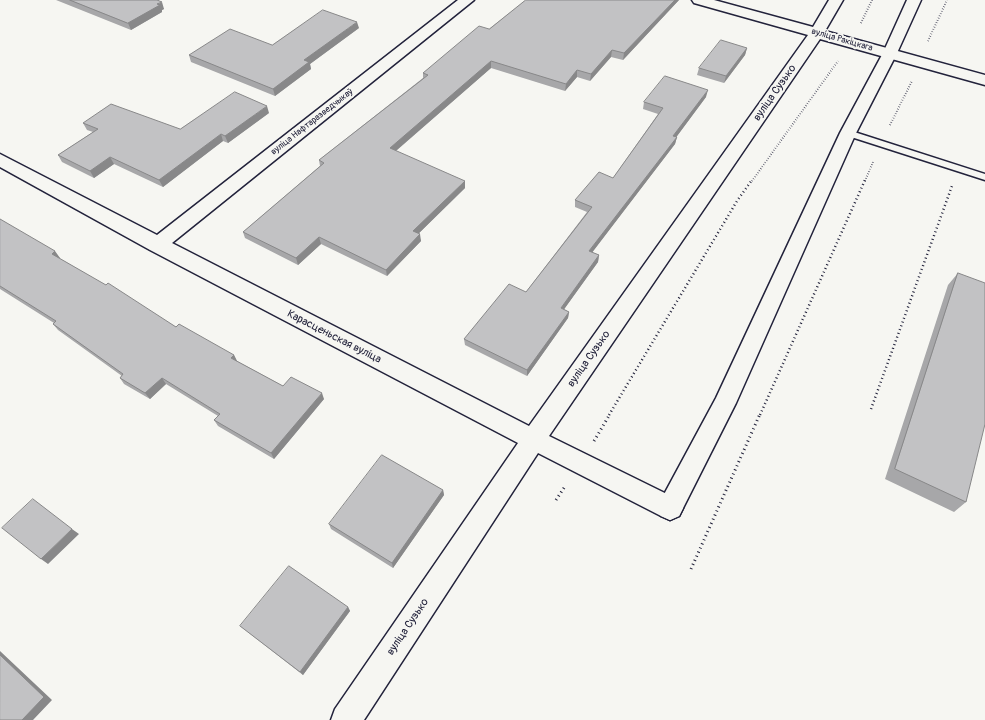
<!DOCTYPE html>
<html>
<head>
<meta charset="utf-8">
<style>
  body { margin:0 }
  canvas { display:block; background:#f6f6f2 }
</style>
</head>
<body>
<canvas width="985" height="720"></canvas>
<script>
const c = document.querySelector('canvas').getContext('2d');
c.lineJoin = 'round';
function trace(path, color, width, dash) {
  c.strokeStyle = color;
  c.lineWidth = width;
  c.lineCap = dash ? 'butt' : 'round';
  c.setLineDash(dash || []);
  c.stroke(path);
}
function fillPath(path, color) {
  c.fillStyle = color;
  c.fill(path, 'evenodd');
}
function label(font, color, halo, rows, align = 'center') {
  c.font = font + ' Pangolin,sans-serif';
  c.lineWidth = 4;
  c.setLineDash([]);
  c.textBaseline = 'middle';
  c.strokeStyle = halo;
  c.fillStyle = color;
  for (const [text, x, y, turn = 0] of rows) {
    c.save();
    c.translate(x, y);
    c.rotate((+turn || 0) * Math.PI / 180);
    c.textAlign = isNaN(turn) ? turn : align;
    if (halo) c.strokeText(text, 0, 0);
    c.fillText(text, 0, 0);
    c.restore();
  }
}
const lane = new Path2D(`
  M848 130 985 174V180L845 135 843 133Z`);
const street = new Path2D(`
  M458 0H474L172 243 529 426 808 35 694 3 692 0H714L813 27 829 0H843L825 31 985 75V85L820 39 549 436 679 500 683 508 679 516 670 520 661 516 538 453 364 720H331L335 709 518 443 150 250 0 167V154L157 235Z`);
const secondary = new Path2D(`
  M907 0H921L897 53 856 133 736 403 679 516 670 520 661 516 657 508 661 500 716 398 840 133 883 53Z`);
trace(lane, '#22223b', 3);
trace(street, '#22223b', 3);
trace(secondary, '#22223b', 3);
trace(new Path2D(`
  M861 23 872 0
  M928 41 947 0
  M890 125 912 81
  M752 181 838 61
  M865 181 873 162`), '#22223b', 2, [0.5, 2]);
trace(new Path2D(`
  M871 409 952 186
  M609 415 737 201 752 180
  M760 415 865 180`), '#22223b', 2.5, [1, 3]);
trace(new Path2D(`
  M594 441 610 414
  M556 500 566 485
  M691 569 760 414`), '#22223b', 3, [1, 3.5]);
fillPath(lane, '#f6f6f2');
fillPath(street, '#f6f6f2');
fillPath(secondary, '#f6f6f2');
fillPath(new Path2D(`
  M56 0H157L164 9 162 10V12L131 30Z
  M526 0H679L623 60 611 57 590 81 577 77 565 91 491 68 396 151 465 188 418 234 421 241 387 276 321 244 298 265 245 238 243 232 320 166 319 160 423 78V73L489 29Z
  M359 28 310 64 311 69 275 96 191 62 189 55 272 45Z
  M747 48 745 55 724 83 697 75 699 68Z
  M706 97 676 137H677L675 144 592 252 599 255 598 262 564 309 569 312 568 318 527 376 465 345 464 339 526 292 587 212 575 207V200L613 178 658 114 643 109 644 102Z
  M269 113 228 143 223 141 163 187 114 164 94 178 62 162 58 155 93 132 87 130 83 123 180 129Z
  M0 219 60 258H59L176 327 234 355 237 361 283 386 324 399 274 459 218 426 214 420 218 416 166 384 150 399 124 384 120 378 122 376 58 330 53 324 54 323 0 289Z
  M958 273 966 502 954 512 885 479 948 285Z
  M443 490 444 495 393 568 331 529 329 524Z
  M348 607 350 611 303 675 244 629 240 626Z`), '#a7a7a9');
fillPath(new Path2D(`
  M675 0H679L623 60 624 53Z
  M162 2 164 9 162 10V12L131 30 128 23Z
  M357 22 359 28 310 64 311 69 275 96 273 89 304 60Z
  M747 48 745 55 724 83 726 76Z
  M612 50 611 57 590 81 591 74Z
  M491 61V68L391 155 390 148Z
  M577 70V77L565 91 566 84Z
  M708 90 706 97 672 143 673 136Z
  M267 106 269 113 228 143 225 136Z
  M221 134 223 141 163 187 159 180Z
  M677 137 675 144 588 258 589 251Z
  M110 157 114 164 94 178 90 171Z
  M465 181V188L414 238 413 231Z
  M420 234 421 241 387 276 386 270Z
  M319 237 321 244 298 265 296 258Z
  M55 251 60 258 57 260 52 254Z
  M599 255 598 262 560 315 561 308Z
  M569 312 568 318 527 376V370Z
  M234 355 237 361 234 364 231 358Z
  M162 378 166 384 150 399 145 393Z
  M322 393 324 399 274 459 271 453Z
  M443 490 444 495 393 568 392 563Z
  M72 529 79 534 48 564 41 559Z
  M348 607 350 611 303 675 300 672Z
  M0 651 52 700 33 720H22L0 655Z`), '#888889');
const building = new Path2D(`
  M70 0H157L162 2 157 4 160 5 128 23Z
  M526 0H675L624 53 612 50 591 74 577 70 566 84 491 61 390 148 465 181 413 231 420 234 386 270 319 237 296 258 243 232 324 163 319 160 428 75 423 73 479 26 489 29Z
  M323 10 357 22 304 60 309 62 273 89 189 55 230 29 272 45Z
  M721 40 747 48 726 76 699 68Z
  M665 76 708 90 673 136 677 137 589 251 599 255 561 308 569 312 527 370 464 339 509 284 526 292 592 207 575 200 599 172 613 178 663 108 644 102Z
  M235 92 267 106 225 136 221 134 159 180 110 157 90 171 58 155 98 129 83 123 111 104 180 129Z
  M0 219 55 251 52 254 106 285 108 283 176 327 179 324 234 355 231 358 283 386 291 377 322 393 271 453 214 420 220 414 162 378 145 393 120 378 123 374 53 324 56 321 0 286Z
  M958 273 985 283V424L966 502 895 469Z
  M382 455 443 490 392 563 329 524Z
  M33 499 72 529 41 559 2 528Z
  M289 566 348 607 300 672 240 626Z
  M0 655 44 697 22 720H0Z`);
fillPath(building, '#c2c2c4');
trace(building, '#888889', 1);
label('9px', '#22223b', '#f6f6f2', [
  ["вуліца Ракіцкага",842,40,16],
  ["вуліца Нафтаразведчыкаў",312,122,-38]
]);
label('11px', '#22223b', '#f6f6f2', [
  ["вуліца Сузько",775,93,-55],
  ["Карасценьская вуліца",334,337,27],
  ["вуліца Сузько",589,359,-55],
  ["вуліца Сузько",408,627,-56]
]);
</script>
</body>
</html>
